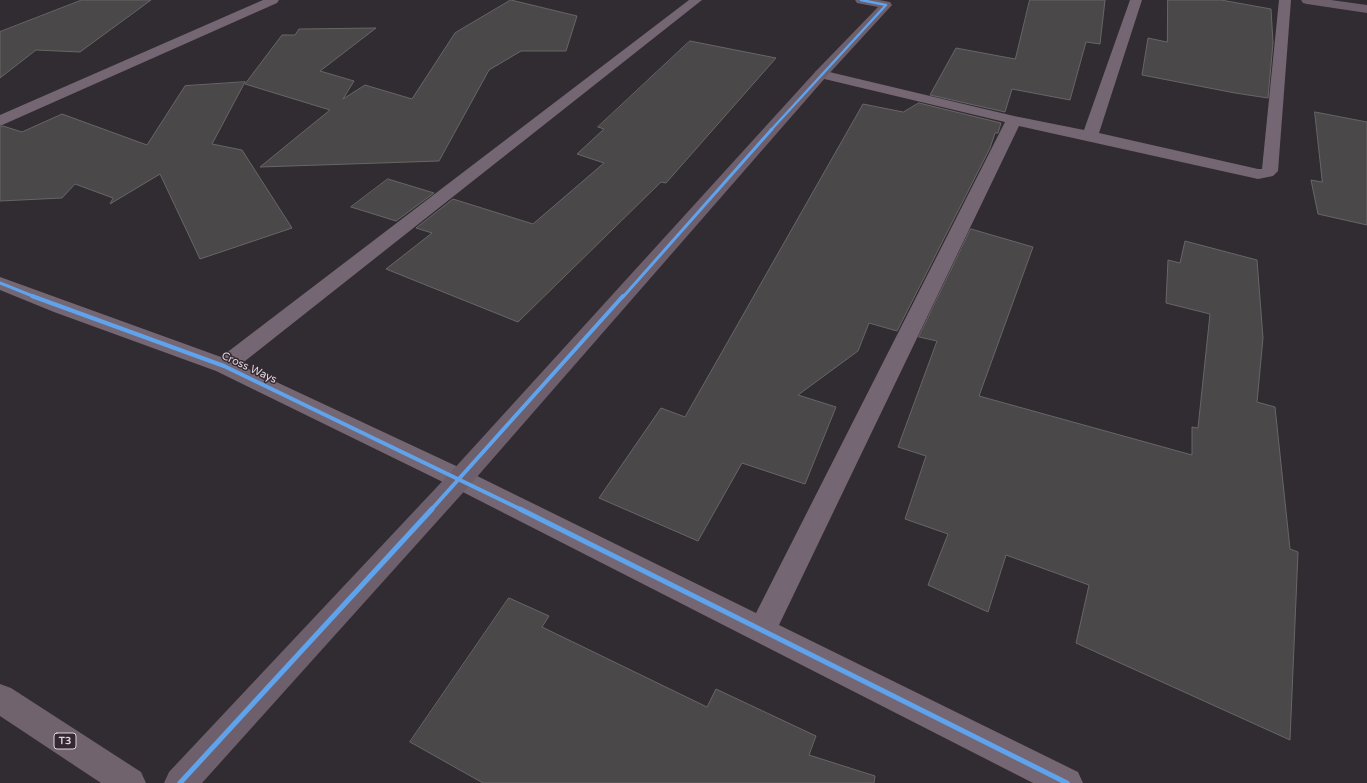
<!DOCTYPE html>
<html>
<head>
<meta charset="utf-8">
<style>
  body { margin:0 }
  canvas { display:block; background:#312c31 }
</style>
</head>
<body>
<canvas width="1367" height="783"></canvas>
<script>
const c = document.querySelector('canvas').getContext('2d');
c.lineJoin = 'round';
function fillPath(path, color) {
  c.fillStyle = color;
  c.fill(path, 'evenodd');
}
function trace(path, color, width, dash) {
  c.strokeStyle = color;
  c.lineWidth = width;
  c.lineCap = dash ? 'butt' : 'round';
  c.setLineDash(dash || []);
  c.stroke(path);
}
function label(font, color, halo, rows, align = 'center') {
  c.font = font + ' "Varela Round",sans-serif';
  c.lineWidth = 3;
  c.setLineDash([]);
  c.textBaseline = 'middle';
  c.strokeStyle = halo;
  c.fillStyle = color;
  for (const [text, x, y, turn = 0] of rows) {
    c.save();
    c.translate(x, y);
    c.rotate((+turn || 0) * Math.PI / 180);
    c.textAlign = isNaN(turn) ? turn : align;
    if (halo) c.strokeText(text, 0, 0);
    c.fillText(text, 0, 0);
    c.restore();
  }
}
const building = new Path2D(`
  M82 0H151L80 52 36 50 0 78V32Z
  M511 0 577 16 566 51H521L489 70 439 161 260 167 330 110 245 84 282 35H295L299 29 376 28 320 71 354 81 343 99 365 85 412 99 455 33Z
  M1030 0H1105L1100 44 1086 42 1070 100 1012 89 1005 112 930 95 956 48 1015 59Z
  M1168 0H1221L1271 9 1273 43 1268 98 1235 93 1142 75 1148 38 1167 42Z
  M690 41 776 58 666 183 661 182 518 322 386 269 432 233 416 228 453 199 533 224 604 163 577 154 604 129 598 127Z
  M245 82 212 144 242 150 292 228 200 259 160 174 110 204 113 198 75 184 62 198 0 201V127L3 126 22 132 62 114 147 145 185 86Z
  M919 103 1001 123 998 133H995L990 148 897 331 869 323 858 351 798 395 836 407 805 484 742 463 698 541 599 498 661 408 685 417 863 104 903 112Z
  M1315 112 1367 122V225L1318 214 1311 180 1322 182Z
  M388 179 434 193 396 221 351 207Z
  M971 229 1033 247 979 396 1192 455V427L1198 428 1210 314 1166 303 1168 260 1180 263 1185 241 1257 260 1263 338 1257 402 1275 407 1290 549 1298 552 1290 740 1076 643 1089 585 1006 555 988 612 928 585 948 534 905 519 926 456 898 447 937 341 919 337Z
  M509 598 549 616 542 627 707 707 716 689 816 736 809 755 875 776 874 783H483L410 742Z`);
fillPath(building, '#4a4848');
trace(building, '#676565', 1);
fillPath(new Path2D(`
  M263 0H279L277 3 0 126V115Z
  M689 0H702L240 365 469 472 756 613 1005 122 816 77 814 74 816 71 821 70 1014 116 1084 130 1130 0H1142L1099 133 1258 169H1262L1279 0H1291L1278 171 1273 176 1258 179 1019 126 779 625 1078 772 1083 783H1033L451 486 216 371 54 312 0 290V277L221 357Z`), '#746672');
fillPath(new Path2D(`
  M855 0H879L890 2 892 5 826 77 469 486 202 783H164L169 772 451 472 816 71 878 7 857 3Z
  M1301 0H1331L1367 5V13L1307 4 1303 3Z`), '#6d5f6c');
fillPath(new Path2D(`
  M0 684 11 688 141 772 146 783H101L0 716Z`), '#70636d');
trace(new Path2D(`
  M771 130 886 5 861 0`), '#60a3ed', 2.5);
trace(new Path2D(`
  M0 283 35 297
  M623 297 772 129`), '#60a3ed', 3);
trace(new Path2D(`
  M32 296 224 366 522 510
  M431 510 623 296`), '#60a3ed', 4);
trace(new Path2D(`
  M520 509 1067 783
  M180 783 432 509`), '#60a3ed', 5);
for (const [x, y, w] of [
  [65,741,22]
]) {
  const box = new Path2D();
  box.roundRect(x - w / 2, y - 8, w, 16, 3);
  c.fillStyle = '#342932';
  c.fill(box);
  trace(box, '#ded7dc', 1);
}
label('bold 10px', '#ded7dc', null, [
  ["T3",65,741]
]);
label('11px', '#ded7dc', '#342932', [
  ["Cross Ways",249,368,25]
]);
</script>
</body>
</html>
